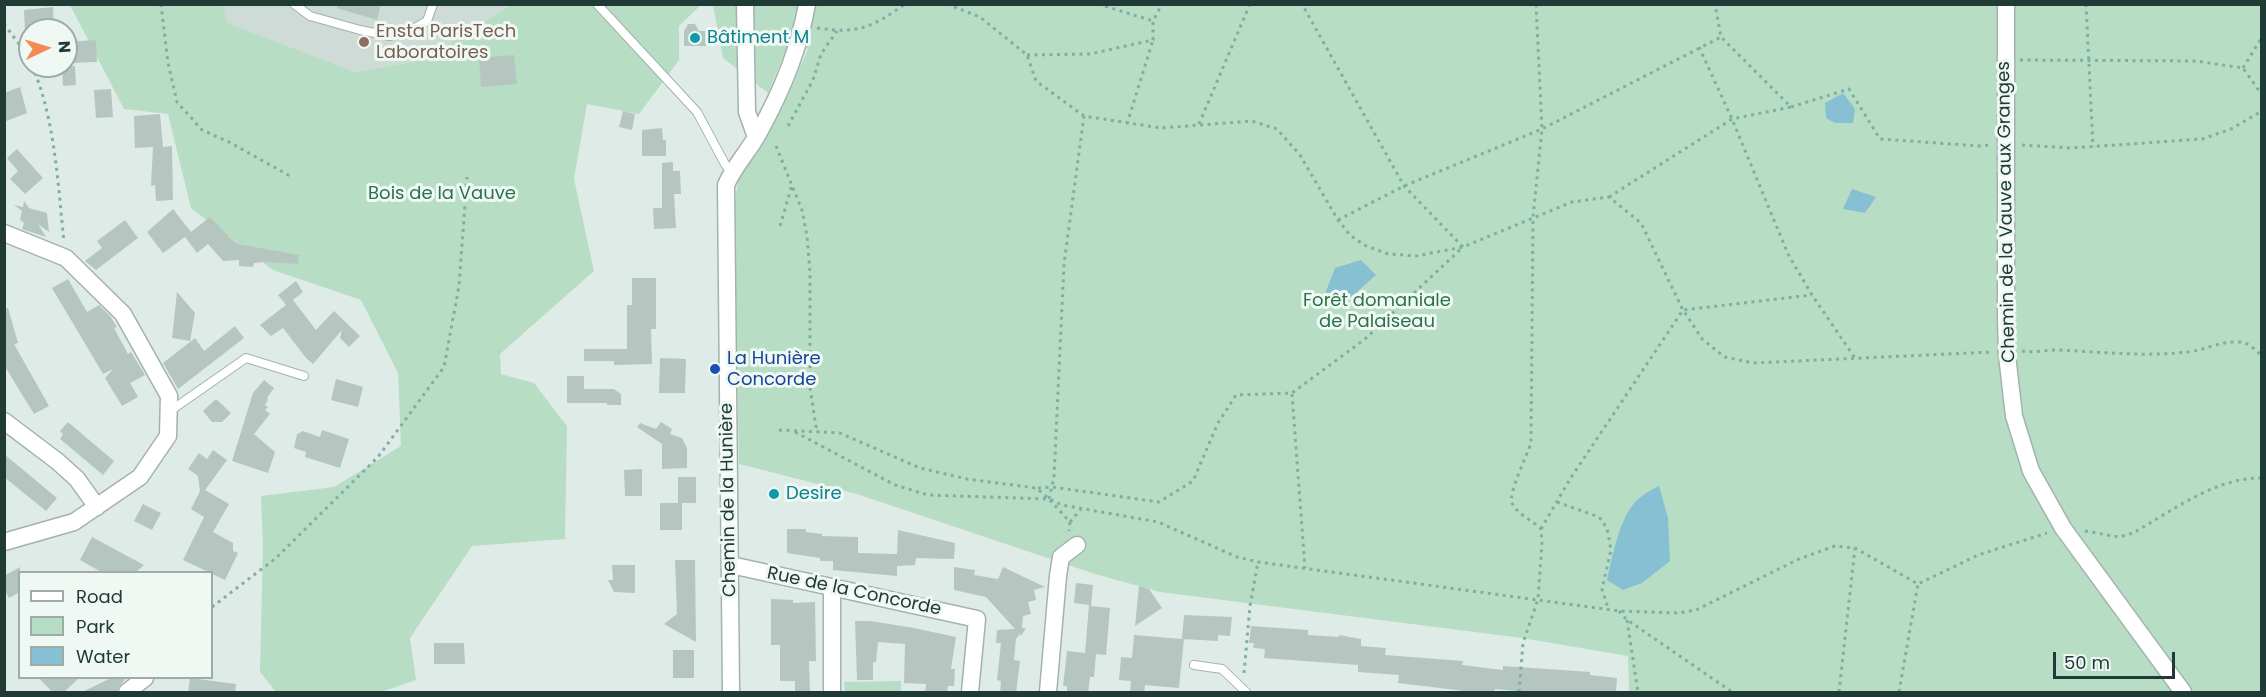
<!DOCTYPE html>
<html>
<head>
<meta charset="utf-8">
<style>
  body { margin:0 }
  #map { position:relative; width:2266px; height:697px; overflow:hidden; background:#dfebe7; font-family:Poppins,sans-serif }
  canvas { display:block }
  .frame { position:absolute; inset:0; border:6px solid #203b36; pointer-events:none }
  .legend { position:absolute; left:18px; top:571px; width:195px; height:108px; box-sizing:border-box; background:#f0f8f4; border:2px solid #9daca8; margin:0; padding:8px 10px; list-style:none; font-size:18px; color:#203b36 }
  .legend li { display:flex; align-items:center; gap:12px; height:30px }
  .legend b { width:30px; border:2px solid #9daca8 }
  .north { position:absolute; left:18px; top:18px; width:60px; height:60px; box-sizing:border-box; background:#f0f8f4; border:2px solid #9daca8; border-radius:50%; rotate:86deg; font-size:16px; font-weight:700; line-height:24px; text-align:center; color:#203b36 }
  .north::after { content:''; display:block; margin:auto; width:21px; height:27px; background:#f58954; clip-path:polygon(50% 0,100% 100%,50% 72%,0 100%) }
  .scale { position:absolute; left:2053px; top:652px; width:122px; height:27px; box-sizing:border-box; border:3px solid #203b36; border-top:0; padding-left:8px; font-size:18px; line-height:21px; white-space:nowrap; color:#203b36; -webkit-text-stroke:4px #f0f8f4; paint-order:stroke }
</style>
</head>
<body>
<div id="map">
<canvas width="2266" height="697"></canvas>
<div class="frame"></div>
<ul class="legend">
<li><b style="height:8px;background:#fff"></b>Road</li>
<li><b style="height:16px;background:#b8ddc5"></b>Park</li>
<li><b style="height:16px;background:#86c0d2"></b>Water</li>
</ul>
<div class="north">N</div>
<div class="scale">50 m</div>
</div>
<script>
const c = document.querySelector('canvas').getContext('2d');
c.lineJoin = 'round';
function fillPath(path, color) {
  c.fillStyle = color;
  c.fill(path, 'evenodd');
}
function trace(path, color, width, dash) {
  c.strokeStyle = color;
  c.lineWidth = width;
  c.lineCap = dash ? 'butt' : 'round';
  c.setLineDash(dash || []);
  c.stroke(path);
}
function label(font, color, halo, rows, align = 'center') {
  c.font = font + ' Poppins,sans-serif';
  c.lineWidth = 6;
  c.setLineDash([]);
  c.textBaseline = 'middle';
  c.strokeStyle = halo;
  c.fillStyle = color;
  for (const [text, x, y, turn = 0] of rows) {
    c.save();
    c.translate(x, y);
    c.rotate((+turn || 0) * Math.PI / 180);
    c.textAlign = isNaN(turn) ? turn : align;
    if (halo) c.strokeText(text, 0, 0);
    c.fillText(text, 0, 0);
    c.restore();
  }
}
fillPath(new Path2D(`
  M223 5H511L423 60 355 72 226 23Z`), '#cedbd6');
fillPath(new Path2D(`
  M70 5H223L227 23 355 72 423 60 511 5H701L679 26V60L639 114 587 104 574 179 594 271 500 354 501 374 534 383 567 426 565 539 472 546 410 638 416 680 381 692H276L260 672 263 547 261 496 334 487 401 446 398 373 361 300 273 270 191 208 168 114 124 109Z
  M713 5H2261V692H1629L1628 656 1522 638 1160 592 1095 574 857 494 739 464 734 206 739 176 783 107 808 49 790 40 768 93 723 58Z
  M901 681V692H845L844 682Z`), '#b8ddc5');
fillPath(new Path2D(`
  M1843 93 1855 109 1853 123H1835L1826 118 1825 103Z
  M1852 189 1876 197 1865 213 1843 209Z
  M1361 260 1376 275 1350 298 1323 299 1335 268Z
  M1659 486 1668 518 1670 561 1642 583 1623 590 1607 580C1613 555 1620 511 1642 496 1647 492 1653 489 1659 486Z`), '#86c0d2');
fillPath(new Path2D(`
  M337 4H381L377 20 337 8Z
  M53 7 54 30H25L24 10Z
  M688 24H695L699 31H706L707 46H684V31Z
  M96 40 97 62 66 63V42Z
  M514 55 517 84 481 87 479 58Z
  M62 66H75L76 85 63 86Z
  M20 87 27 113 4 122V93Z
  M111 89 113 117 96 118 94 90Z
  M623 111 635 114 632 130 619 127Z
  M160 114 163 147 172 146 173 200 156 201 155 185 151 186 153 147 135 148 134 116Z
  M662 128 663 140H666V156H642V130Z
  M17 149 43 178 25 194 10 179 18 171 7 158Z
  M673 162V171H680L681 194H674L676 228 654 229 653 208H662V163Z
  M24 201 29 208 47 213 49 232 38 224 46 237 22 229 24 223 20 220 22 211 14 205 23 207Z
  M173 209 191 232 210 217 229 237 238 244 299 255 298 264 264 262 254 263 253 267 239 266V260L223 261 208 244 197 253 185 237 163 253 147 232Z
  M125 220 138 238 96 270 85 261 102 248 97 241Z
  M632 278H656V329H651L652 364 614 365V361H584V349H627V305H632Z
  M68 279 87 312 99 305 110 316 117 327 114 328 128 354 131 352 145 375 130 383 138 397 122 406 105 378 113 369 103 374 52 288Z
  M296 281 303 292 293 300 316 330 334 311 360 336 349 347 340 338 342 330 313 364 306 358 283 328 271 336 260 325 286 305 278 295Z
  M177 292 195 313 190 341 172 338Z
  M8 308 18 343 14 344 49 406 34 414 4 365V309Z
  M235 326 244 338 178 389 163 363 195 338 204 351Z
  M660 358 686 359 685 393H659Z
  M567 376H584V389H614L621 394V405H607V403H567Z
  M336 379 363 387 358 407 331 400Z
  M264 380 274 388 267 398 268 400 265 405 268 407 265 410 270 414 254 434 275 452 268 473 232 461 253 393Z
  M216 399 231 413 222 422H212L203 411Z
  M68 422 114 461 103 475 60 439 63 434 60 431Z
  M661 422 672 429 670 434 682 438 687 448V468L662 469V444L637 427 640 423 656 429Z
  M322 430 349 439 340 468 305 457 306 452 294 448 297 434 303 431 320 437Z
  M213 450 227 460 205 490 229 504 213 532 233 543V551L238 553 225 580 183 560 204 517 191 509 200 491 198 476 188 469 199 453 207 459Z
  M4 454 57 498 46 511 4 477Z
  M642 469V496H625L624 470Z
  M678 477H696V503H678Z
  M660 503H682V530H660Z
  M143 504 161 513 152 530 134 521Z
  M787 529H806V532L822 534V536L858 537V553L897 554 898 530 955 543 954 559 916 558 915 565 897 566V576L833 570V561H820V558L787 553Z
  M92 537 144 565 135 573H103L80 560Z
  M675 560H695L696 642 664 624 677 614Z
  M612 565H635V593L614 592 608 580H613Z
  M20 567V592L9 598 4 589V576Z
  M954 567 975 570 974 575 998 579 1003 567 1045 587 1034 590 1036 600 1028 602 1031 614 1023 616 1022 628H1026L1021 636 1020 634 1016 639 1014 660 1020 661 1016 693H1000L1001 681 997 680 1001 643H996L997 630 1015 629 986 597 954 590Z
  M1076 583 1093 585 1091 606 1110 608 1106 655 1096 654 1094 677H1090L1088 693H1067V686H1063L1067 651 1085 653 1089 605 1074 603Z
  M1139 586 1149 589 1162 608 1135 626Z
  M771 599 793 600V603L815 602 816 661H809L810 693H795V681H780V645H771Z
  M1184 615 1232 617 1230 636 1218 635V641L1183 639H1184L1179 688 1145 685 1144 693H1130L1131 681 1119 680 1121 657 1132 658 1134 635 1182 639Z
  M855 621H870L914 628 956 637 951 669H955L954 686H948L947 693H925L926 684 904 683 905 644 878 642 876 662H873V680H857Z
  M1251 626 1308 630V635L1339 637V635L1361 639V646L1386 648 1385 655 1463 661 1462 665 1503 670V666L1590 672V675L1617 678 1616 693H1538L1495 689 1494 693H1481L1398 683 1399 675 1358 672V665L1264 658 1265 649 1253 648 1254 643H1249Z
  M434 643H464L465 664H434Z
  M673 650H694V678H673Z
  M39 678H79L63 693H53Z
  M109 678H126L118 688 117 693H80L107 680Z
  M190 678 236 684 235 693H188Z`), '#b5c6c0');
const lane = new Path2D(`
  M294 4 310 16 360 30 390 36 410 31 427 21 433 4
  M597 4 697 112 725 164 731 172
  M170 411 246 358 304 376
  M1194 665 1222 669 1246 692`);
const street = new Path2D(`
  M745 4 747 112 756 137
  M2006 4V318L2007 355 2014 416 2031 471 2063 528 2183 692
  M4 233 66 258 123 314 169 396 168 436 140 477 74 522 4 542
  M4 421 57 461 77 479 97 507
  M731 565 977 619 970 692
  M832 587V692
  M127 692 145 678
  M731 692 726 185C734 166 748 152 758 134 781 93 799 51 807 4
  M1048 692 1058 576 1061 557 1077 545`);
trace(lane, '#a2b3ae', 10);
trace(street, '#a2b3ae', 19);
trace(new Path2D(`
  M161 4 168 63 177 102 202 130 229 142 290 176
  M947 4 980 17 1027 55 1036 81 1084 116 1161 128 1252 121 1277 129 1300 155 1338 220 1350 235 1364 245 1388 254 1416 256 1463 247 1572 202 1609 197 1641 223 1683 310 1703 340 1725 357 1753 363 1992 352
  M1098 4 1153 21
  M2086 4 2093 147
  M4 24 25 52 30 63
  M817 28C858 34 871 28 905 4
  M1699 47 1732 119 1788 254 1812 295 1855 358
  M1027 55 1090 54 1153 40V21L1162 4
  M2020 60 2196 61 2243 68 2262 95
  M32 66C55 117 58 186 64 242
  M2243 68 2262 37
  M1791 107 1849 89 1880 139 1981 146 1991 145
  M1127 124 1153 40
  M1199 124 1250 4
  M788 126 813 80 821 54 837 31
  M2022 145 2071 148 2202 139 2231 129 2262 111
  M776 146 802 210 807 236 810 272V387L816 427 813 431
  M1609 197 1732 119 1791 107 1721 37 1715 4
  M1338 220 1404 186 1542 129 1721 37
  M780 226 792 185
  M2022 351C2033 353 2046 350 2058 350 2102 352 2144 357 2188 352 2205 350 2221 341 2238 342 2249 342 2254 349 2262 356
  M1292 394 1305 568
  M779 430 840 433 920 468 967 479 1036 488 1049 499 1062 505 1158 522 1237 557 1258 562 1619 611 1679 613 1696 610 1799 559 1835 546 1855 548 1918 584 1978 555 2047 533
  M795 432 895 485 928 495 1049 499 1070 522 1069 531
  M1038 488 1052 487 1159 502 1193 481 1218 423 1236 395 1292 393 1365 339 1463 247 1404 186 1302 4
  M1049 499 1054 477 1064 264 1084 116
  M1557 502 1599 517 1607 528 1611 550 1602 589 1608 608
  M1070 522 1081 509
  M1541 529 1570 479 1683 310 1812 295
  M2085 531 2119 537 2133 533C2172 511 2216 477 2262 478
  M212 607 276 558 378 457 444 367 459 286 467 177
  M1619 611 1626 619 1732 692
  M1627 620 1638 692
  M1244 673 1250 606 1258 562
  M1519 692 1523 643 1538 599 1542 543 1541 529C1532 520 1517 514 1512 503 1508 494 1527 455 1531 443L1533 217 1542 129 1536 4
  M1839 692 1855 548
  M1899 692 1918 584`), '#7fafa4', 3, [3, 4.5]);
trace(lane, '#fff', 8);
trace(street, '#fff', 16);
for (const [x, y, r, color] of [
  [695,38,6,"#0f9aa8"],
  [364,42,6,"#8d6e63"],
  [715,369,6,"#1a4fb4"],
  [774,494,6,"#0f9aa8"]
]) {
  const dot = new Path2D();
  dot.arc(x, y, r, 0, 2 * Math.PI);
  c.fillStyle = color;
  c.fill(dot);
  trace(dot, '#f0f8f4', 2);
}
label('18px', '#785e54', '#f0f8f4', [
  ["Ensta ParisTech",376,32],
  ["Laboratoires",376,53]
], 'left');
label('18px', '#0d838f', '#f0f8f4', [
  ["Bâtiment M",707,38],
  ["Desire",786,494]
], 'left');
label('18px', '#2a734c', '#f0f8f4', [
  ["Bois de la Vauve",442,194],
  ["Forêt domaniale",1377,301],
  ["de Palaiseau",1377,322]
]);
label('18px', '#203b36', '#f0f8f4', [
  ["Chemin de la Vauve aux Granges",2007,212,-91],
  ["Chemin de la Hunière",729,500,-91],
  ["Rue de la Concorde",854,592,12]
]);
label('18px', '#164399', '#f0f8f4', [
  ["La Hunière",727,359],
  ["Concorde",727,380]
], 'left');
</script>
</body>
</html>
